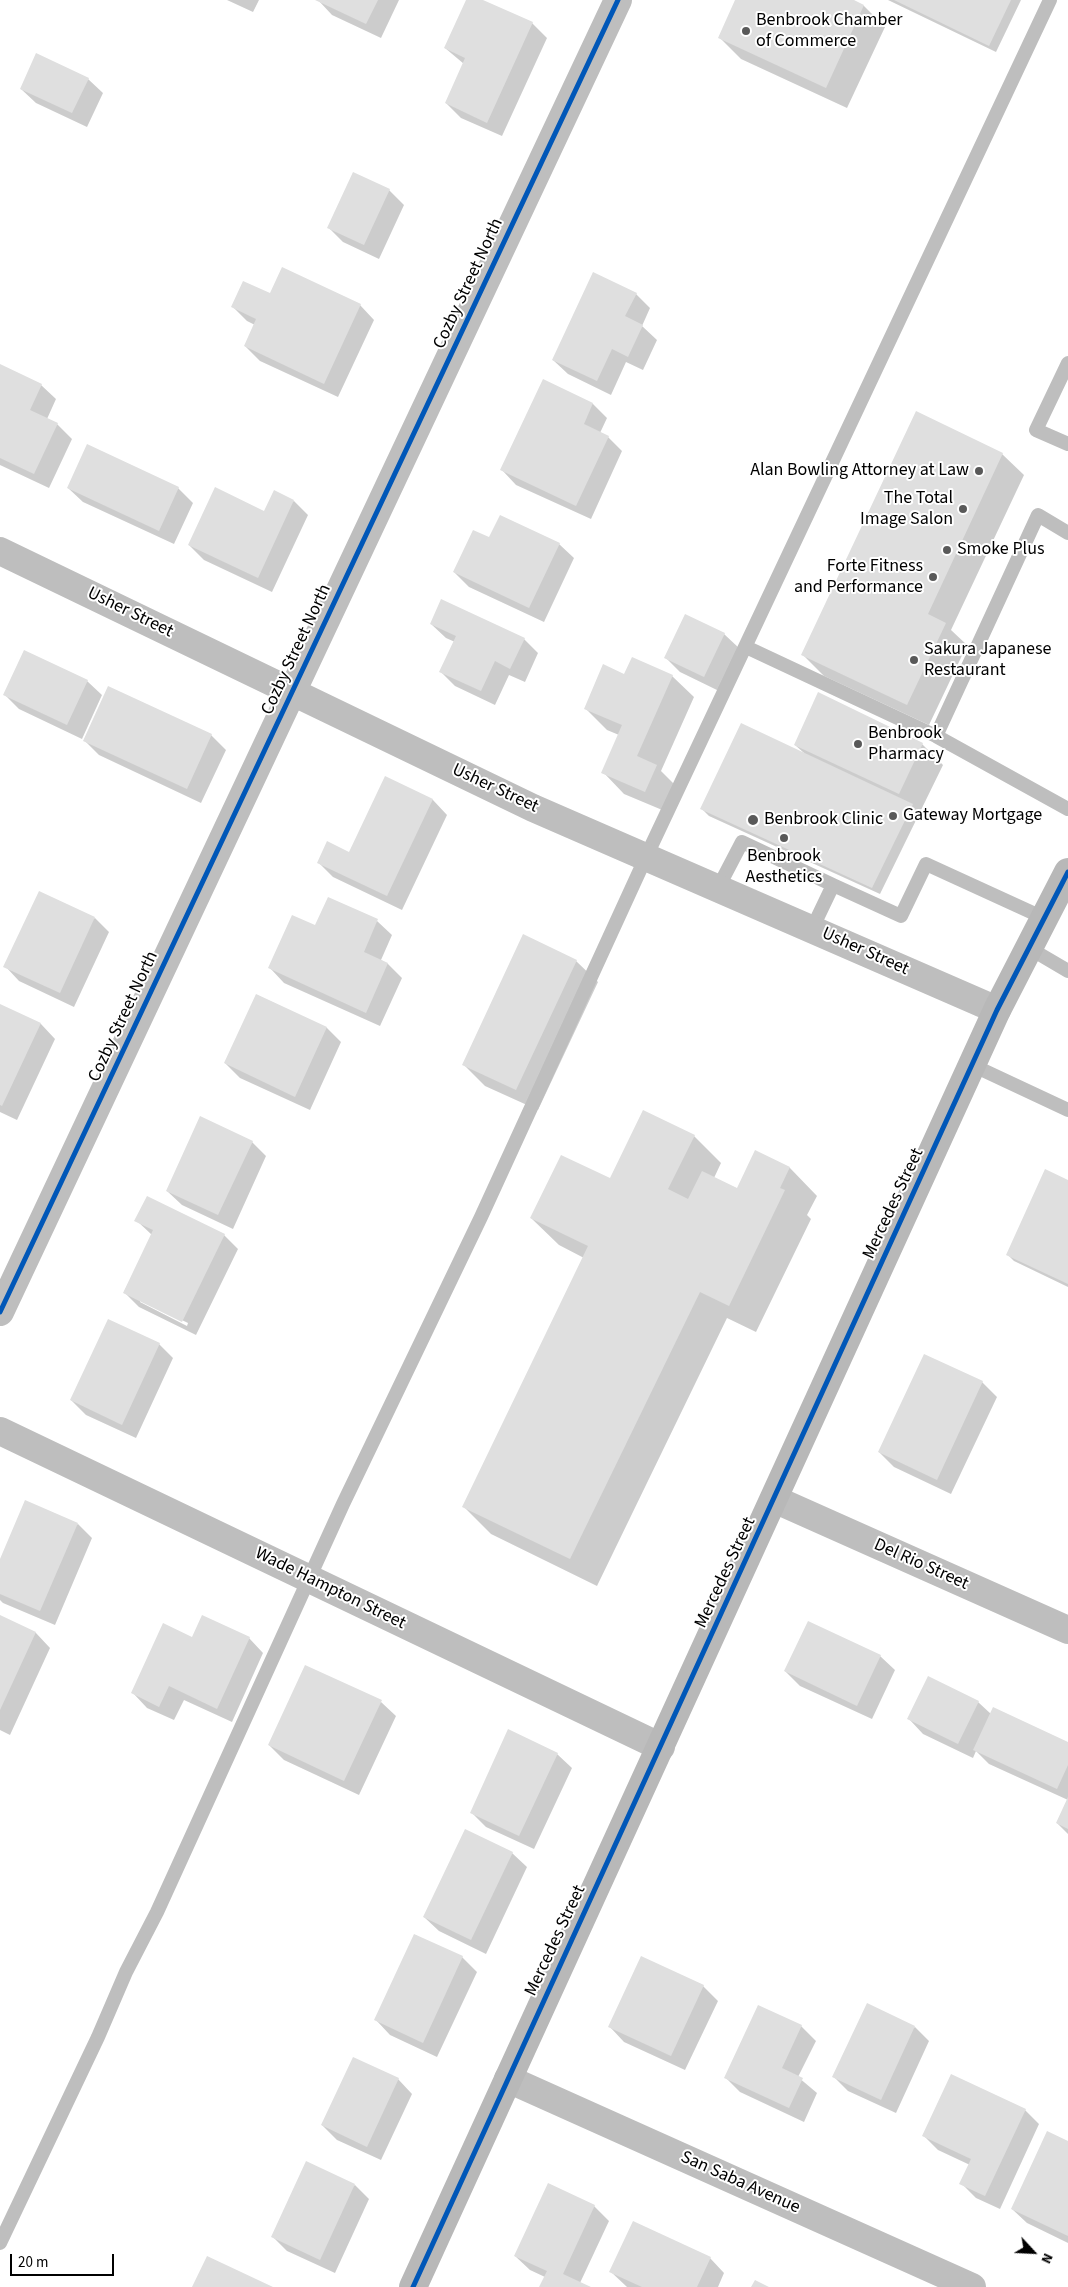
<!DOCTYPE html>
<html>
<head>
<meta charset="utf-8">
<style>
  body { margin:0 }
  #map { position:relative; width:1068px; height:2287px; overflow:hidden; background:#fff; font-family:"Source Sans 3",sans-serif }
  canvas { display:block }
  .north { position:absolute; left:1008px; top:2227px; width:50px; height:50px; -webkit-text-stroke:4px #fff; paint-order:stroke; rotate:115deg; font-size:14px; font-weight:700; line-height:20px; text-align:center; color:#000 }
  .north::after { content:''; display:block; margin:auto; width:18px; height:22px; background:#000; clip-path:polygon(50% 0,100% 100%,50% 72%,0 100%) }
  .scale { position:absolute; left:10px; top:2254px; width:104px; height:22px; box-sizing:border-box; border:2px solid #000; border-top:0; padding-left:6px; font-size:15px; line-height:18px; white-space:nowrap; color:#000; -webkit-text-stroke:4px #fff; paint-order:stroke }
</style>
</head>
<body>
<div id="map">
<canvas width="1068" height="2287"></canvas>
<div class="north">N</div>
<div class="scale">20 m</div>
</div>
<script>
const c = document.querySelector('canvas').getContext('2d');
c.lineJoin = 'round';
function fillPath(path, color) {
  c.fillStyle = color;
  c.fill(path, 'evenodd');
}
function trace(path, color, width, dash) {
  c.strokeStyle = color;
  c.lineWidth = width;
  c.lineCap = dash ? 'butt' : 'round';
  c.setLineDash(dash || []);
  c.stroke(path);
}
function label(font, color, halo, rows, align = 'center') {
  c.font = font + ' "Source Sans 3",sans-serif';
  c.lineWidth = 4;
  c.setLineDash([]);
  c.textBaseline = 'middle';
  c.strokeStyle = halo;
  c.fillStyle = color;
  for (const [text, x, y, turn = 0] of rows) {
    c.save();
    c.translate(x, y);
    c.rotate((+turn || 0) * Math.PI / 180);
    c.textAlign = isNaN(turn) ? turn : align;
    if (halo) c.strokeText(text, 0, 0);
    c.fillText(text, 0, 0);
    c.restore();
  }
}
fillPath(new Path2D(`
  M227 0H259L253 12Z
  M318 0H399L381 38 332 15Z
  M467 0H480L532 23 547 38 502 136 461 118 446 103 464 64 445 48Z
  M737 0H851L864 6 885 27 847 108 741 59 719 37Z
  M888 0H1021L996 52Z
  M88 79 103 93 87 127 36 103 21 89Z
  M389 190 404 205 379 259 343 242 329 228Z
  M636 294 650 308 642 326 657 340 643 370 626 362 611 395 568 374 553 360Z
  M270 295 360 305 374 320 338 397 260 361 245 346 255 325 247 321 233 307Z
  M0 365 41 385 56 399 47 419 57 424 72 439 49 488 0 465Z
  M543 381 593 404 607 418 600 433 608 437 622 451 591 519 516 485 502 470Z
  M1002 454 1024 475 951 630 967 645 929 725 824 676 802 654Z
  M68 488H178L193 503 174 544 83 502Z
  M294 501 308 515 272 592 204 560 189 545Z
  M490 539 559 544 574 558 544 622 469 587 454 572Z
  M431 624 524 639 538 653 525 682 509 675 495 705 455 686 441 672 455 642 446 638Z
  M724 634 739 648 719 691 680 672 666 658Z
  M625 675 672 676 694 697 661 771 678 788 667 812 624 794 603 772 619 735 607 730 585 708Z
  M87 681 102 695 82 739 19 709 5 695Z
  M109 688 211 735 226 750 201 803 99 755 84 740Z
  M922 744 943 765 880 894 709 816 702 809 804 753 795 745Z
  M386 778 433 800 447 815 402 910 333 877 319 863 350 854Z
  M95 918 109 932 74 1007 19 981 5 966Z
  M377 921 392 935 381 960 388 964 402 978 380 1026 284 983 270 968 316 927Z
  M576 961 598 982 538 1110 485 1086 463 1064Z
  M257 995 327 1028 341 1042 310 1110 240 1078 225 1063Z
  M0 1005 41 1024 55 1039 17 1120 0 1112Z
  M694 1136 721 1163 714 1178 738 1189 756 1152 790 1168 817 1196 807 1215 811 1219 756 1332 727 1318 597 1586 491 1534 464 1507 584 1258 559 1245 531 1218 611 1180Z
  M252 1142 266 1156 233 1229 182 1205 167 1191Z
  M1068 1181V1287L1014 1261 1007 1254Z
  M136 1220 224 1235 238 1249 196 1335 139 1307 124 1292 152 1235ZM140 1300 188 1323 187 1326 140 1302Z
  M159 1344 173 1358 136 1438 86 1415 71 1400Z
  M982 1382 997 1397 951 1494 894 1467 879 1452Z
  M78 1524 92 1538 55 1625 3 1603 0 1600V1562Z
  M0 1616 36 1633 50 1648 10 1735 0 1730Z
  M193 1638H249L263 1653 232 1722 184 1700 174 1720 147 1708 133 1693Z
  M880 1656 895 1670 872 1719 800 1686 785 1671Z
  M381 1702 396 1716 359 1795 284 1760 269 1745Z
  M978 1702 991 1714 1068 1743V1834L1057 1823 1068 1800 989 1764 976 1751 973 1758 923 1734 909 1719Z
  M557 1754 572 1768 534 1849 486 1827 471 1812Z
  M512 1853 527 1867 486 1954 439 1931 424 1917Z
  M415 1935 462 1957 477 1972 437 2057 390 2035 376 2020Z
  M703 1986 718 2001 685 2070 624 2042 610 2027Z
  M801 2026 816 2041 798 2077 817 2093 804 2122 740 2092 726 2078Z
  M915 2027 929 2041 896 2113 848 2091 834 2077Z
  M398 2079 412 2094 381 2160 337 2140 322 2125Z
  M1025 2110 1039 2124 1000 2209 976 2198 961 2183 970 2165 938 2150 924 2136Z
  M1068 2142V2243L1027 2223 1012 2209Z
  M355 2185 369 2199 335 2273 287 2251 272 2236Z
  M594 2206 609 2221 580 2283 588 2287H541L545 2277 530 2270 515 2256Z
  M710 2258 724 2273 718 2287H627L610 2271Z`), '#0003');
fillPath(new Path2D(`
  M315 0H378L366 24Z
  M466 0H483L533 22 487 123 445 103 465 58 444 48Z
  M735 0H854L864 5 826 88 718 38Z
  M894 0H1011L989 46Z
  M36 53 89 78 72 113 20 89Z
  M353 172 390 189 364 245 327 228Z
  M282 267 361 304 324 384 244 346 256 319 231 307 243 281 270 293Z
  M593 272 637 293 625 316 643 325 628 357 612 349 597 381 552 360Z
  M0 364 42 384 30 410 58 423 34 474 0 458Z
  M543 379 593 403 584 424 609 436 576 506 500 470Z
  M916 411 1003 453 928 614 946 623 907 705 801 655Z
  M87 444 179 487 159 531 67 488Z
  M215 487 264 511 274 490 294 500 258 578 188 545Z
  M500 515 560 543 529 608 453 572 473 530 489 537Z
  M441 599 525 638 510 669 495 661 481 691 439 672 456 636 430 624Z
  M685 614 725 633 704 677 664 658Z
  M24 650 88 680 67 725 3 695Z
  M632 657 673 675 637 756 657 765 645 792 601 773 622 725 584 709 603 664 624 674Z
  M108 686 212 734 187 789 83 741Z
  M818 692 923 743 899 794 794 745Z
  M741 723 913 804 872 888 700 809Z
  M385 776 433 799 387 896 317 863 327 841 349 852Z
  M39 891 95 917 60 993 3 967Z
  M328 897 378 919 364 952 388 963 366 1013 268 968 292 915 315 925Z
  M523 934 577 960 516 1090 462 1065Z
  M256 994 327 1027 295 1097 224 1063Z
  M0 1004 41 1023 2 1106 0 1105Z
  M643 1110 695 1135 668 1189 688 1199 702 1171 737 1188 755 1150 790 1167 780 1188 785 1190 729 1306 700 1292 570 1559 462 1507 588 1246 530 1218 561 1155 610 1178Z
  M200 1116 253 1141 218 1215 166 1191Z
  M1045 1169 1068 1180V1284L1006 1255Z
  M147 1196 225 1234 182 1322 123 1293 153 1230 134 1221Z
  M108 1319 160 1343 122 1425 70 1400Z
  M924 1354 983 1381 937 1480 878 1452Z
  M25 1500 78 1523 40 1611 0 1594V1559Z
  M0 1615 36 1632 0 1710Z
  M202 1615 250 1637 217 1709 169 1686 159 1707 131 1693 163 1623 192 1637Z
  M808 1621 881 1655 857 1706 784 1671Z
  M305 1665 382 1700 344 1781 268 1745Z
  M928 1676 979 1701 958 1744 907 1719Z
  M993 1707 1068 1742V1765L1057 1789 973 1750Z
  M508 1729 558 1753 519 1836 470 1813Z
  M1068 1797V1829L1056 1823Z
  M465 1829 513 1852 471 1940 423 1917Z
  M414 1934 463 1956 423 2043 374 2020Z
  M641 1956 704 1985 671 2056 608 2027Z
  M867 2003 915 2026 881 2100 832 2077Z
  M758 2005 802 2025 782 2068 803 2078 789 2108 724 2078Z
  M353 2057 399 2078 367 2147 321 2125Z
  M951 2074 1026 2109 985 2196 959 2184 971 2159 922 2136Z
  M1047 2131 1068 2141V2236L1011 2209Z
  M306 2161 355 2184 320 2260 271 2237Z
  M548 2183 595 2205 563 2274 591 2287H539L547 2271 514 2256Z
  M633 2221 711 2257 697 2287H642L609 2272Z
  M207 2256 273 2287H192Z
  M755 2280 769 2287H751Z`), '#dfdfdf');
trace(new Path2D(`
  M1068 363 1036 430 1068 444
  M746 647 936 736 1068 809
  M936 736 1038 515 1068 533
  M718 888 742 842 833 885
  M812 929 833 885 901 916 926 864 1044 918
  M1029 948 1068 971
  M972 1065 1068 1110
  M0 2243 98 2037 126 1972 157 1912 343 1504 481 1217 646 857 1050 0`), '#bebebe', 14);
trace(new Path2D(`
  M0 551 533 808 997 1010
  M0 1312 618 0
  M0 1431 661 1747
  M774 1499 1068 1630
  M508 2079 972 2287`), '#bebebe', 28);
trace(new Path2D(`
  M413 2287 997 1010 1068 872`), '#b8b8b8', 28);
trace(new Path2D(`
  M0 1312 618 0
  M413 2287 997 1010 1068 872`), '#0057b8', 5);
for (const [x, y, r, color] of [
  [746,31,5,"#595959"],
  [979,471,5,"#595959"],
  [963,509,5,"#595959"],
  [947,550,5,"#595959"],
  [933,577,5,"#595959"],
  [914,660,5,"#595959"],
  [858,744,5,"#595959"],
  [893,816,5,"#595959"],
  [753,820,6,"#595959"],
  [784,838,5,"#595959"]
]) {
  const dot = new Path2D();
  dot.arc(x, y, r, 0, 2 * Math.PI);
  c.fillStyle = color;
  c.fill(dot);
  trace(dot, '#fff', 2);
}
label('18px', '#000', '#fff', [
  ["Benbrook Chamber",756,21],
  ["of Commerce",756,42],
  ["Alan Bowling Attorney at Law",969,471,"right"],
  ["The Total",953,499,"right"],
  ["Image Salon",953,520,"right"],
  ["Smoke Plus",957,550],
  ["Forte Fitness",923,567,"right"],
  ["and Performance",923,588,"right"],
  ["Sakura Japanese",924,650],
  ["Restaurant",924,671],
  ["Benbrook",868,734],
  ["Pharmacy",868,755],
  ["Gateway Mortgage",903,816],
  ["Benbrook Clinic",764,820],
  ["Benbrook",784,857,"center"],
  ["Aesthetics",784,878,"center"]
], 'left');
label('18px', '#000', '#fff', [
  ["Cozby Street North",469,284,-65],
  ["Usher Street",130,613,26],
  ["Cozby Street North",297,650,-65],
  ["Usher Street",495,789,25],
  ["Usher Street",865,952,24],
  ["Cozby Street North",124,1017,-65],
  ["Mercedes Street",894,1204,-65],
  ["Del Rio Street",921,1565,24],
  ["Mercedes Street",726,1573,-65],
  ["Wade Hampton Street",330,1589,26],
  ["Mercedes Street",556,1941,-65],
  ["San Saba Avenue",740,2183,24]
]);
</script>
</body>
</html>
